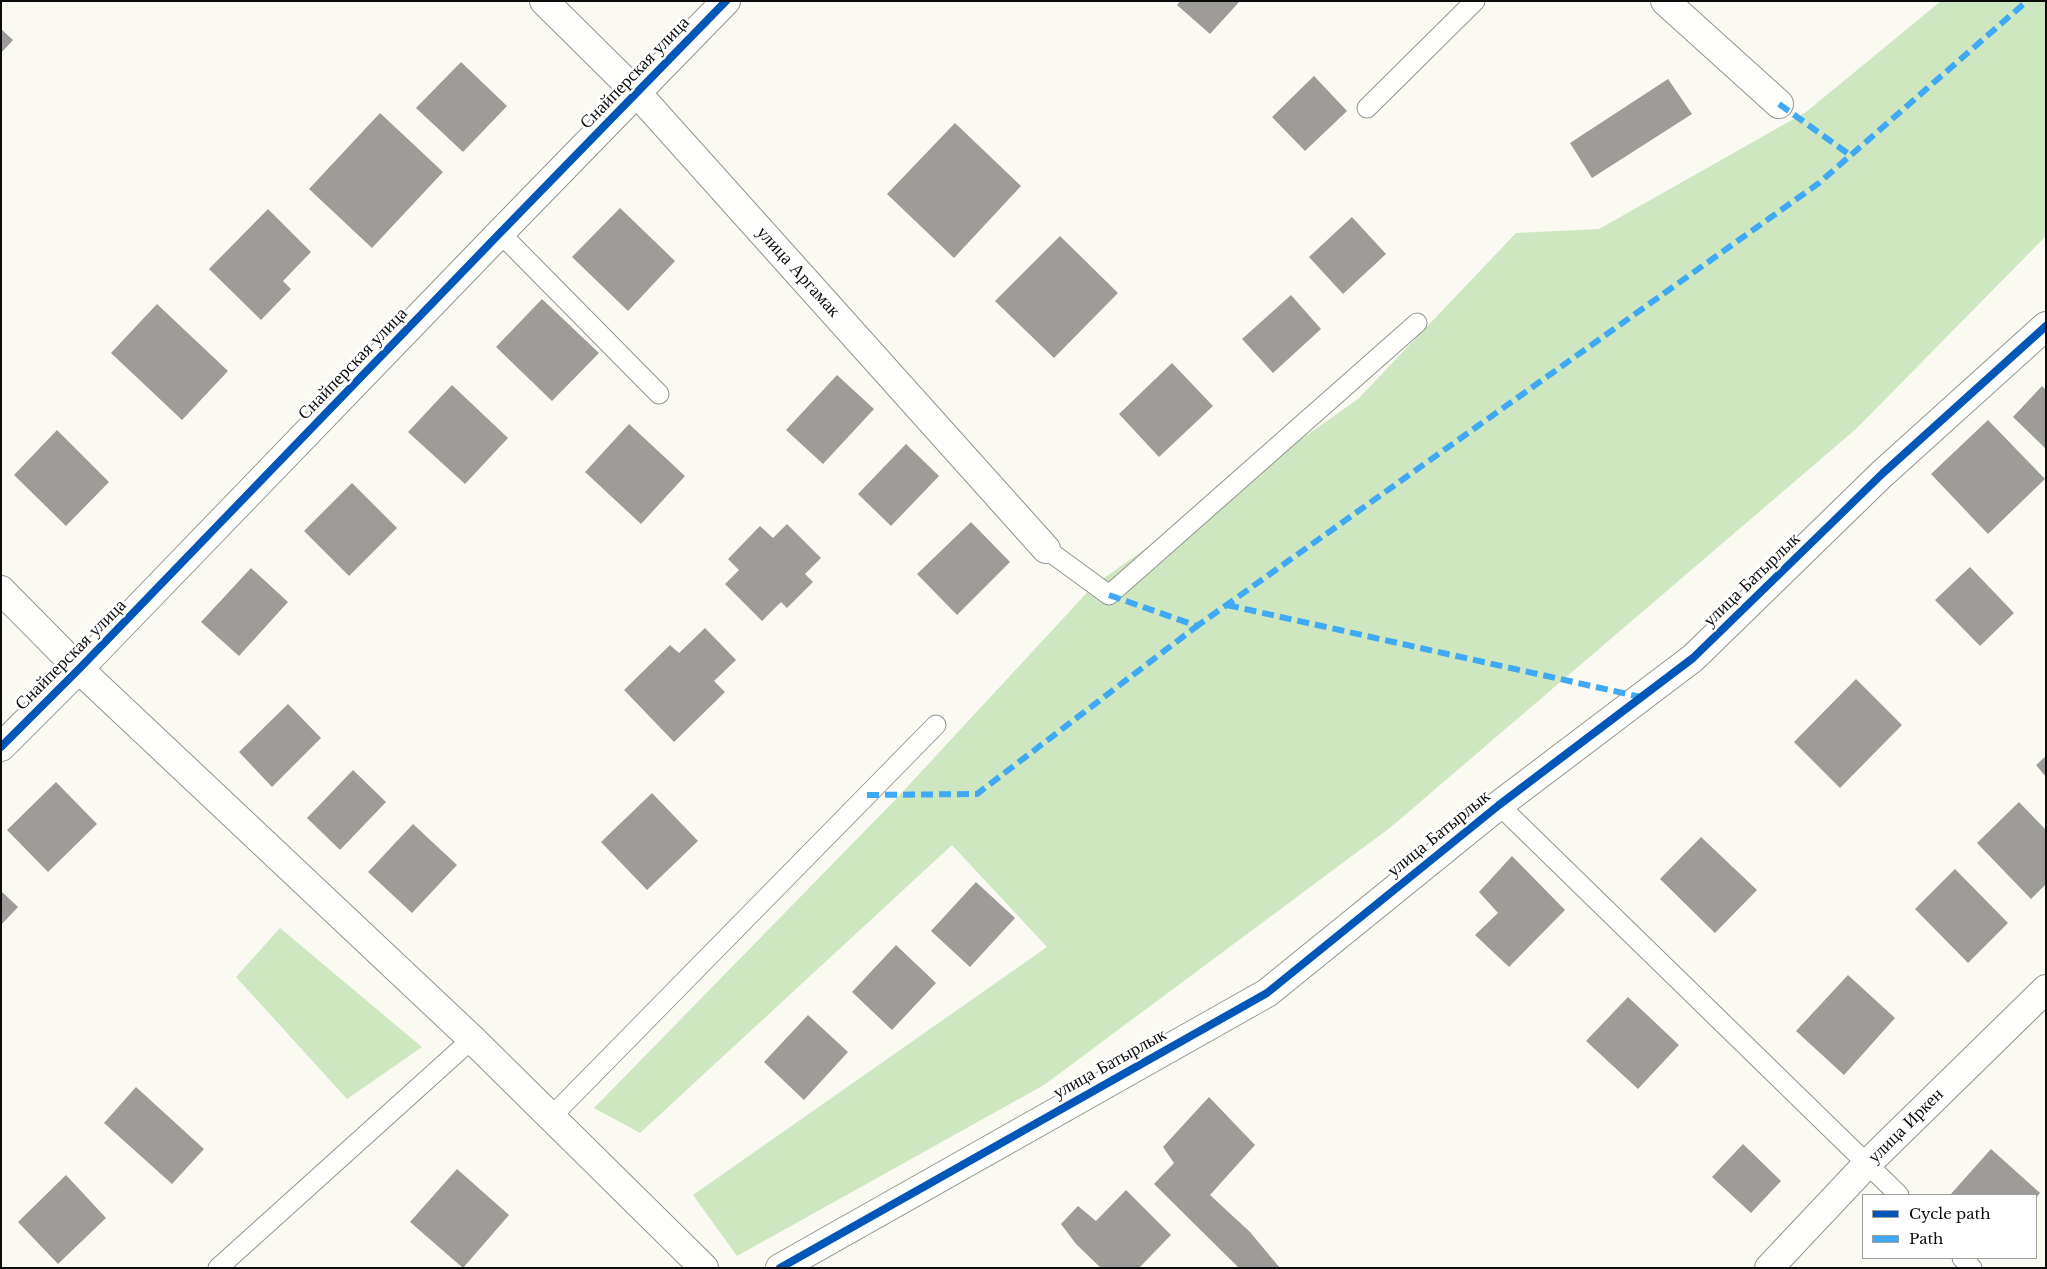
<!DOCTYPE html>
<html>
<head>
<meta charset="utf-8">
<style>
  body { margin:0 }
  #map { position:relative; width:2047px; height:1269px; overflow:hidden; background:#fafaf2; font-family:"Libre Baskerville",serif }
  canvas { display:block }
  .frame { position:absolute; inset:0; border:2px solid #0d0d0d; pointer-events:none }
  .legend { position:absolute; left:1862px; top:1194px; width:175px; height:65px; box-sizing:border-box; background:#fff; border:1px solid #9e9e9e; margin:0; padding:6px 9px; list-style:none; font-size:15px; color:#0d0d0d }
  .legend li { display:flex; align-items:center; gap:10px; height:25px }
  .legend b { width:25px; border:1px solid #9e9e9e }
</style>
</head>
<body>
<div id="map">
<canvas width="2047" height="1269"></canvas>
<div class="frame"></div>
<ul class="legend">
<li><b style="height:6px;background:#0057b8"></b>Cycle path</li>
<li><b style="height:6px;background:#3fa9f5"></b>Path</li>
</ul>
</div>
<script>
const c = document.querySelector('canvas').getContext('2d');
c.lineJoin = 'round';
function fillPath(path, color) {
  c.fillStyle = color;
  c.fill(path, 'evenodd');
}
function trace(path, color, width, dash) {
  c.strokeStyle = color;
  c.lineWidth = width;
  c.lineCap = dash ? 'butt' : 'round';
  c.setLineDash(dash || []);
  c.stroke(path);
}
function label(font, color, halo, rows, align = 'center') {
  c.font = font + ' "Libre Baskerville",serif';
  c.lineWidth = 5;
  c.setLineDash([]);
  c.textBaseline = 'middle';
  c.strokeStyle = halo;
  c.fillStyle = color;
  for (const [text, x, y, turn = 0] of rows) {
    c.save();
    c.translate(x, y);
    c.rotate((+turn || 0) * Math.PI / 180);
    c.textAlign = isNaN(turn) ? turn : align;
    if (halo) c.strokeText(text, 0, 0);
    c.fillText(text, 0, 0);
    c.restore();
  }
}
fillPath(new Path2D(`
  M1941 1H2046V236L1856 429 1391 827 1044 1085 737 1256 693 1195 1047 947 952 845 640 1133 594 1108 896 799 1094 585 1358 399 1516 233 1599 229 1806 112Z
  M280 928 422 1047 347 1099 236 977Z`), '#cfe7c1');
fillPath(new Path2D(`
  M1180 1H1240L1210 34 1177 5Z
  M1 29 13 40 1 53Z
  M461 62 507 106 463 152 416 108Z
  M1314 76 1347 111 1305 151 1272 117Z
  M1668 79 1692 114 1592 178 1570 143Z
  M380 113 443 172 372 248 309 189Z
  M955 123 1021 186 954 258 887 194Z
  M620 208 675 261 628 311 572 257Z
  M268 209 311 252 283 281 291 289 261 320 209 269Z
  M1352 217 1386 254 1343 294 1309 257Z
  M1060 236 1118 293 1054 358 995 301Z
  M1291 295 1321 329 1273 373 1242 339Z
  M542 299 599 353 552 401 496 347Z
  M157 304 228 371 182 420 111 353Z
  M1172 363 1213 406 1159 457 1119 414Z
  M837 375 874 409 823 464 786 430Z
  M452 385 508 438 465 484 408 432Z
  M2042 386 2046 390V449L2013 417Z
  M1988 420 2045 479 1988 534 1931 474Z
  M629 424 685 476 641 524 585 472Z
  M57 430 109 482 66 526 14 475Z
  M906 444 939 476 891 526 858 494Z
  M352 483 397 528 349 576 304 531Z
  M971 522 1010 562 957 615 917 574Z
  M787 524 821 558 805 574 813 582 787 608 781 602 762 621 725 584 739 570 728 559 760 526 773 538Z
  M1970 567 2014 613 1980 646 1935 600Z
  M251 568 288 602 239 656 201 622Z
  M705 628 736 660 714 681 725 692 674 742 624 690 670 645 679 653Z
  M1856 679 1902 725 1840 788 1794 742Z
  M288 704 321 738 272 787 239 752Z
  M2046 756V777L2036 765Z
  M353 770 386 802 340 850 307 818Z
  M56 782 97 824 48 872 7 830Z
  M652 793 698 841 647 890 601 842Z
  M2019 802 2046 830V884L2031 899 1977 843Z
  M413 824 457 865 412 913 368 872Z
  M1701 837 1757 890 1715 933 1660 879Z
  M1512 856 1565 910 1509 967 1475 935 1498 913 1479 892Z
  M1955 869 2008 923 1968 963 1915 909Z
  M976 882 1015 918 970 967 931 931Z
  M1 891 18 907 1 925Z
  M896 945 936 983 892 1030 852 992Z
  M1848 975 1895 1018 1844 1075 1796 1031Z
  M1628 997 1679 1045 1638 1089 1586 1041Z
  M808 1015 848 1052 804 1100 764 1062Z
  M136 1087 204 1149 172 1184 104 1123Z
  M1209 1097 1255 1145 1210 1195 1250 1232 1280 1268H1239L1154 1184 1174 1163 1163 1147Z
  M1743 1144 1781 1181 1751 1213 1712 1177Z
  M1991 1149 2040 1193 2036 1198V1195H1950Z
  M457 1169 509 1215 463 1268 410 1222Z
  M66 1175 106 1218 58 1264 18 1222Z
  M1126 1190 1171 1235 1139 1268H1101L1076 1244 1061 1224 1078 1206 1096 1221Z`), '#9d9c98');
const lane = new Path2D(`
  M1367 108 1475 1
  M500 233 659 394
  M1046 549 1109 595 1417 323
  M1499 805 1899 1195
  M551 1117 936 725
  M1962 1258 1972 1268
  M218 1268 472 1039`);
const street = new Path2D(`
  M544 1 637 93 1046 549
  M1665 1 1779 104
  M1 590 79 669 472 1039 704 1268
  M1 747 79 669 500 233 726 1
  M780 1268 1267 993 1499 805 1693 658 1882 474 2046 326
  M1769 1268 1867 1164 2046 989`);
trace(lane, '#949490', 21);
trace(street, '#949490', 30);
trace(lane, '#fefefd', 19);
trace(street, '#fefefd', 28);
trace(new Path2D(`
  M1779 104 1850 155
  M1109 595 1197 626 1819 183 2027 1
  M1227 605 1641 697
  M867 795 977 794 1197 626`), '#3fa9f5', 6, [12, 6]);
trace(new Path2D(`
  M1 747 79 669 500 233 726 1
  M780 1268 1267 993 1499 805 1693 658 1882 474 2046 326`), '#0057b8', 8);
label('18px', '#0d0d0d', '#fff', [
  ["Снайперская улица",635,73,-46],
  ["улица Аргамак",798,272,48],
  ["Снайперская улица",353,364,-46],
  ["улица Батырлык",1752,580,-44],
  ["Снайперская улица",71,655,-45],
  ["улица Батырлык",1439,834,-39],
  ["улица Батырлык",1110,1064,-29],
  ["улица Иркен",1906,1126,-45]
]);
</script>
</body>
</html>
